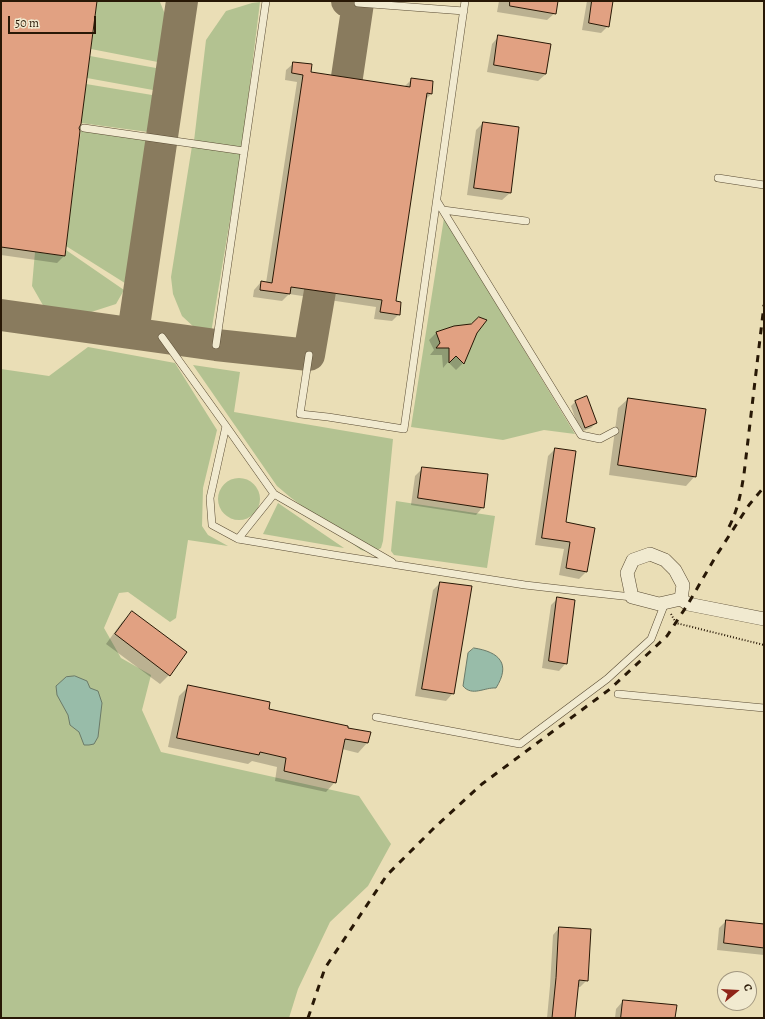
<!DOCTYPE html>
<html>
<head>
<meta charset="utf-8">
<style>
  body { margin:0 }
  #map { position:relative; width:765px; height:1019px; overflow:hidden; background:#eadeb6; font-family:Alegreya,serif }
  canvas { display:block }
  .frame { position:absolute; inset:0; border:2px solid #281806; pointer-events:none }
  .north { position:absolute; left:717px; top:971px; width:40px; height:40px; box-sizing:border-box; background:#f1ead0; border:1px solid #a1967f; border-radius:50%; rotate:72deg; font-size:11px; font-weight:700; line-height:16px; text-align:center; color:#281806 }
  .north::after { content:''; display:block; margin:auto; width:14px; height:18px; background:#8f2418; clip-path:polygon(50% 0,100% 100%,50% 72%,0 100%) }
  .scale { position:absolute; left:8px; top:16px; width:88px; height:18px; box-sizing:border-box; border:2px solid #281806; border-top:0; padding-left:5px; font-size:12px; line-height:14px; white-space:nowrap; color:#281806; -webkit-text-stroke:3px #f1ead0; paint-order:stroke }
</style>
</head>
<body>
<div id="map">
<canvas width="765" height="1019"></canvas>
<div class="frame"></div>
<div class="north">С</div>
<div class="scale">50 m</div>
</div>
<script>
const c = document.querySelector('canvas').getContext('2d');
c.lineJoin = 'round';
function fillPath(path, color) {
  c.fillStyle = color;
  c.fill(path, 'evenodd');
}
function trace(path, color, width, dash) {
  c.strokeStyle = color;
  c.lineWidth = width;
  c.lineCap = dash ? 'butt' : 'round';
  c.setLineDash(dash || []);
  c.stroke(path);
}
fillPath(new Path2D(`
  M97 1H149L160 2 173 34 168 64 91 49Z
  M260 2 242 148 194 141 206 40 226 11 252 3Z
  M90 56 167 70 164 92 87 78Z
  M86 84 164 97 158 129 153 128 148 132 81 123Z
  M81 130 146 138 149 145 155 147 135 276 128 285 66 246Z
  M192 146 241 154 211 333 195 328 182 316 173 294 171 277Z
  M444 218 575 434 544 430 503 440 411 427Z
  M66 250 124 290 116 304 85 314 44 307 32 286 35 252 65 256Z
  M88 347 175 363 217 430 203 488 202 526 208 535 228 546 188 540 176 618 170 622 128 592 119 593 104 628 121 658 151 675 142 710 161 752 359 796 391 844 368 886 348 905 330 922 298 989 289 1018H1V369L49 376Z
  M193 365 240 372 234 412 393 439 383 541 381 548 372 553 361 550 290 497 277 486Z
  M218 499a21 21 0 1 1 42 0a21 21 0 1 1-42 0Z
  M396 501 495 516 487 568 394 555 391 551Z
  M278 503 344 548 263 534Z`), '#b3c291');
const water = new Path2D(`
  M474 648C500 652 511 664 496 688 485 687 472 697 463 686L468 653Z
  M75 676 87 681 90 688 98 691 102 703 98 737 94 744 89 745H84L79 732 70 725 68 715 57 695 56 686 66 677Z`);
fillPath(water, '#98bca9');
trace(water, '#6b7a68', 1);
fillPath(new Path2D(`
  M1 1H96L78 128 64 256 57 263 1 255Z
  M499 1H557L555 13 547 20 497 12Z
  M587 1H612L608 26 601 33 582 30Z
  M499 36 546 74 538 81 487 72 492 44Z
  M294 63 309 73 404 87 412 79 432 82 431 94 425 100 395 302 399 314 392 321 374 319 376 307 289 294 282 301 253 297 254 290 261 282 266 283 297 82 285 80 286 70Z
  M483 123 510 193 502 200 467 195 476 130Z
  M471 325 476 332 463 363 456 370 448 362 443 368 442 355H430L434 350 429 340 436 333 454 327Z
  M628 399 695 476 686 486 609 475 618 408Z
  M575 402 596 423 591 428 580 432 571 406Z
  M555 449 564 523 586 572 579 579 559 575 564 549 535 545 548 456Z
  M423 468 483 507 476 515 411 505 415 476Z
  M440 583 453 693 446 701 415 696 433 590Z
  M558 598 566 663 559 671 542 668 551 605Z
  M132 613 169 675 160 684 106 644 122 622Z
  M189 686 268 710 369 733 367 743 358 753 342 749 335 782 326 792 275 781 277 767 252 761 248 764 168 747 179 696Z
  M726 921 764 925V955L717 950 719 928Z
  M559 928 587 980 580 987H577L574 1018H547L550 986 553 935Z
  M623 1001 674 1018H615L616 1009Z`), '#0003');
trace(new Path2D(`
  M347 77 358 3 347 1
  M1 315 216 345 309 355 320 291
  M133 333 182 1`), '#897b5e', 32);
const building = new Path2D(`
  M1 1H97L81 124 79 128 80 131 65 256 1 247Z
  M510 1H558L556 14 510 6Z
  M592 1H613L609 27 589 23Z
  M498 35 551 44 546 74 494 65Z
  M293 62 312 64 311 72 410 87 411 78 433 81 432 94 427 93 396 301 401 302 400 315 380 312 382 300 291 287 290 294 260 290 261 281 272 283 303 75 292 73Z
  M483 122 519 127 511 193 474 188Z
  M479 317 487 320 477 333 464 364 456 356 449 363V348H436L440 343 436 332 454 326 471 324Z
  M587 396 597 423 585 428 575 401Z
  M628 398 706 409 696 477 618 465Z
  M555 448 576 451 566 522 595 528 587 572 566 568 570 542 542 538Z
  M422 467 488 474 484 508 418 498Z
  M440 582 472 586 454 694 422 689Z
  M557 597 575 600 567 664 549 661Z
  M132 611 187 652 170 676 115 634Z
  M188 685 270 702 269 709 348 726V728L371 732 368 743 345 739 336 783 284 771 286 758 260 752 259 755 177 738Z
  M726 920 764 924V948L724 943Z
  M559 927 591 929 588 981 579 980 575 1018H552L556 978Z
  M623 1000 677 1005 675 1018H621Z`);
fillPath(building, '#e1a182');
trace(building, '#281806', 1);
const lane = new Path2D(`
  M358 3 464 11
  M84 128 244 151
  M718 178 764 185
  M437 201 581 435 600 439 615 431
  M443 210 526 221
  M162 337 226 426 210 498 212 525 238 539 334 555 525 585 586 592 632 597
  M216 345 266 1
  M309 355 300 414 328 417 404 429 465 1
  M226 426 274 494 392 562
  M238 539 274 494
  M618 694 764 708
  M376 717 520 744 607 679 651 639 665 603`);
const street = new Path2D(`
  M650 554 665 560 675 570 683 585 681 599 659 604 632 597 627 573 633 560Z
  M681 599 688 604 764 619`);
trace(lane, '#584a32', 8);
trace(street, '#584a32', 14);
trace(new Path2D(`
  M671 614 676 623 764 645`), '#281806', 2, [1, 2]);
trace(lane, '#f1ead0', 7);
trace(street, '#f1ead0', 13);
trace(new Path2D(`
  M729 527C738 509 741 493 744 474L764 305
  M308 1018 325 968 387 875 434 828 482 784 610 689 667 636 688 604 716 556 749 505 764 487`), '#281806', 3, [7, 7]);
</script>
</body>
</html>
